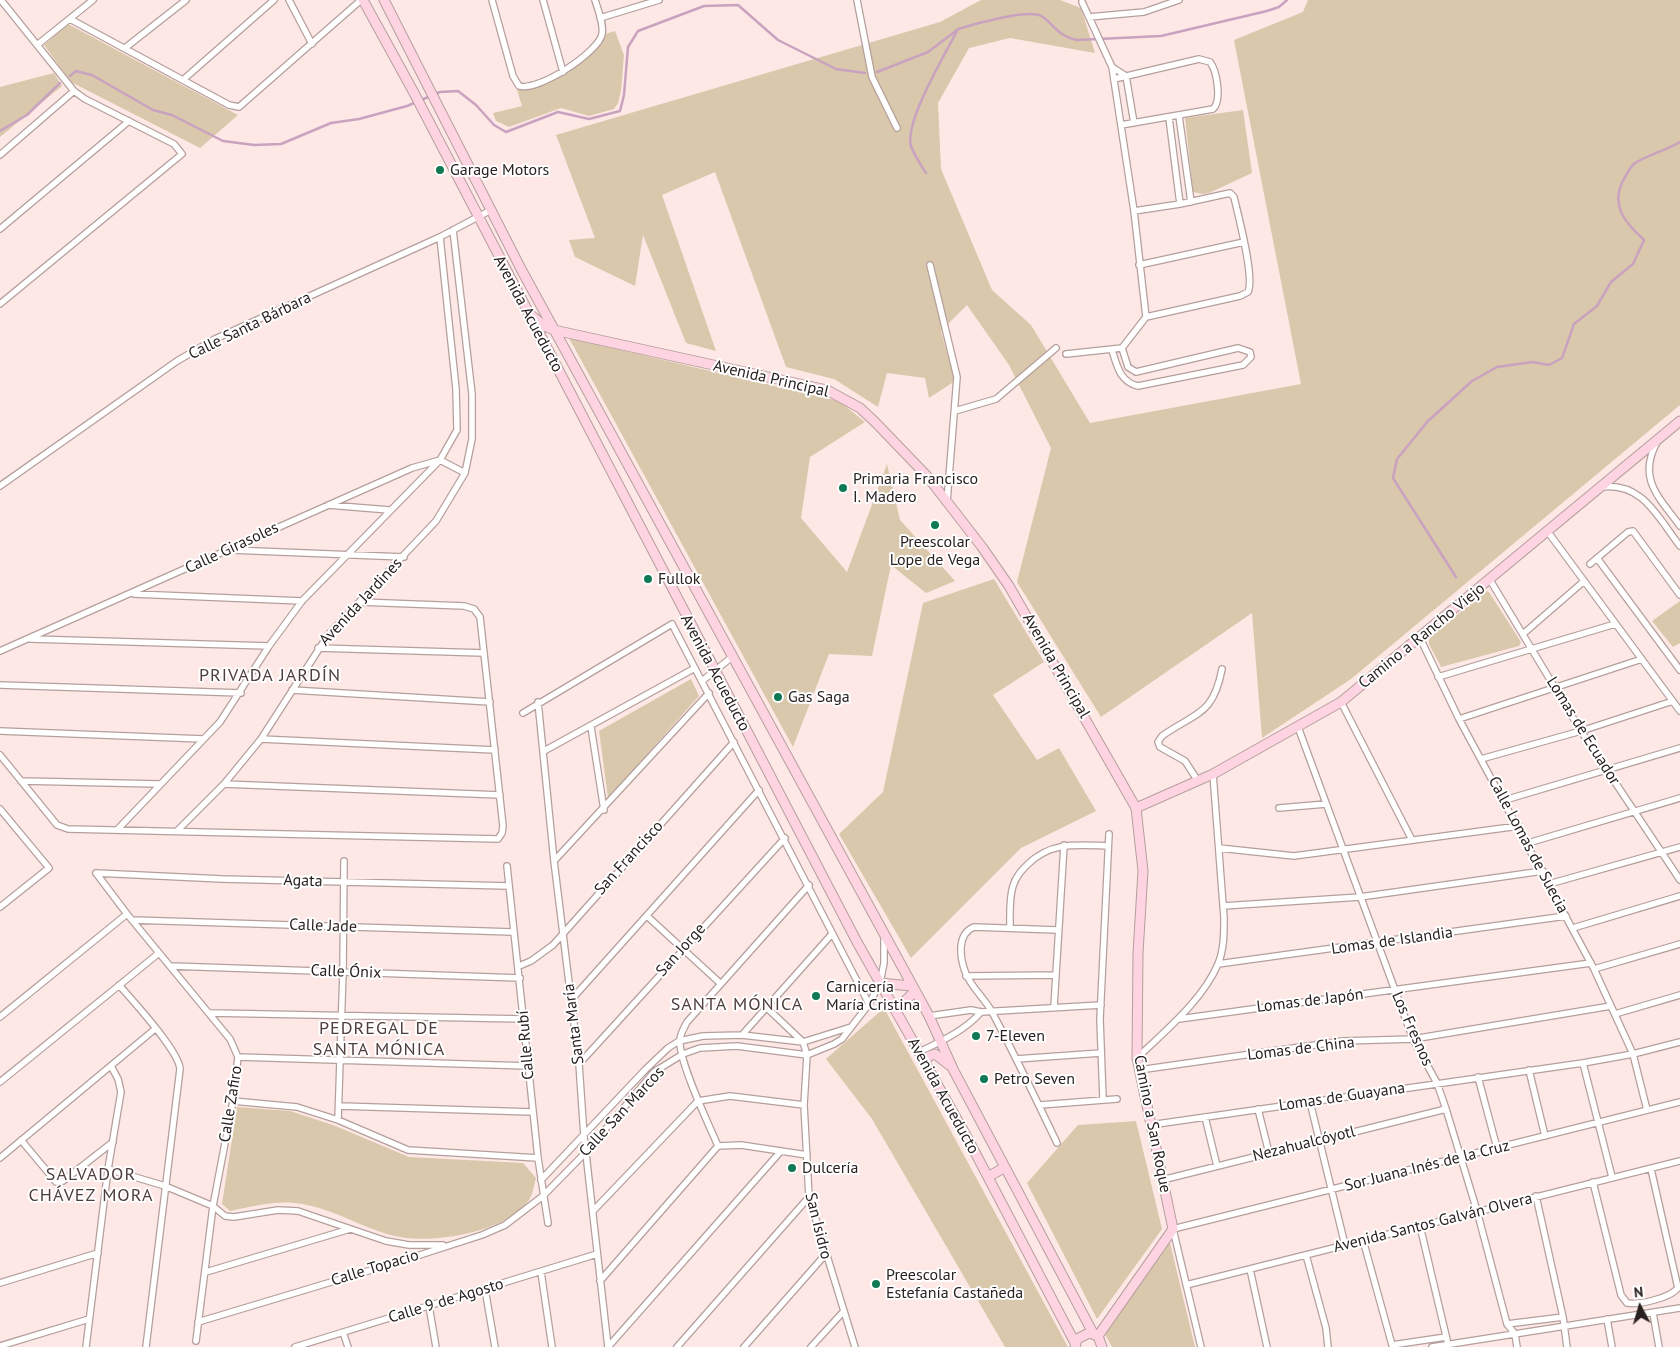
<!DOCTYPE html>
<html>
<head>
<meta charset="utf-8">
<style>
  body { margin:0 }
  #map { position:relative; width:1680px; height:1347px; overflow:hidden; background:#fee8e5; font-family:"PT Sans",sans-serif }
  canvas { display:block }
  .north { position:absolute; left:1615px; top:1282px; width:50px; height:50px; -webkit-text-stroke:4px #fff; paint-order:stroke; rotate:354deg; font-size:14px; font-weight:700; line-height:20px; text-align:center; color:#292120 }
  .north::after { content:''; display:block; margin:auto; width:18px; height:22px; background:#292120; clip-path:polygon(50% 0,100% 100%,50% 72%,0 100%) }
</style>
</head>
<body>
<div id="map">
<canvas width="1680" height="1347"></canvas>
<div class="north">N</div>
</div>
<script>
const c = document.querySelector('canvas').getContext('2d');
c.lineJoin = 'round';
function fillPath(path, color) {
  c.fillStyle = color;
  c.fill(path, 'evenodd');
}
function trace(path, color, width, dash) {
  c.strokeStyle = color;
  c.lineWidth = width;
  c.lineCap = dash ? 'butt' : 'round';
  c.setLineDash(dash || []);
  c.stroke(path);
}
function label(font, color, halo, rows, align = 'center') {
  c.font = font + ' "PT Sans",sans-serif';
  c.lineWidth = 4;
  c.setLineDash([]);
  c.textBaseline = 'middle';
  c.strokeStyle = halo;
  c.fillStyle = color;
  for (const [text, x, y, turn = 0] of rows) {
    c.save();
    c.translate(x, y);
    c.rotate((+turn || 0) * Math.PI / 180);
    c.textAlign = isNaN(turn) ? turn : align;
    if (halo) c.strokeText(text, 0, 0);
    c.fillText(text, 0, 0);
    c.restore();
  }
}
fillPath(new Path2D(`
  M981 0H1060L1081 8 1095 53 1010 38 969 48 938 103 941 169 992 290 1031 325 1090 423 1301 384 1234 40 1303 12 1308 0H1680V405L1351 679 1262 738 1252 613 1101 717 1017 582 1051 448 1009 365 967 305 941 331 955 381 929 398 925 378 887 373 878 407 834 379 786 367 715 172 662 195 716 351 686 343 643 235 635 286 575 257 569 240 595 238 556 135 940 22Z
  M68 24 238 115 200 148 71 82 44 45Z
  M615 31 624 55 621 91 618 103 614 109 589 116 561 108 509 127 496 121 493 113 522 106 517 90C557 78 569 67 600 40L602 35Z
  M54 73 62 86 0 137V87Z
  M1243 110 1252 173 1209 193 1202 194 1193 192 1185 118Z
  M569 338 839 401 865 422 810 457 801 518 847 572 887 464 900 520 955 581 926 593 891 565 872 656 829 654 793 747Z
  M994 579 1044 662 993 695 1037 760 1059 748 1096 811 1021 848 911 958 839 834 883 792 923 603Z
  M1486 591 1489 592 1521 642 1519 646 1441 667 1429 644V638Z
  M1680 601V643L1673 647 1652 621Z
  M691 679 699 696 608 798 599 731Z
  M884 1008 1068 1347H1005L872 1119 826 1059Z
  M237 1107 290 1111 333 1125 409 1157 523 1163 536 1178C534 1185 533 1194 529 1200 507 1231 442 1242 406 1238 367 1233 333 1206 294 1203 273 1201 250 1207 230 1211L222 1204Z
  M1136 1121 1162 1229 1097 1319 1027 1183 1078 1125Z
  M1170 1243 1195 1347H1112L1105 1334Z`), '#d9c8ab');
trace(new Path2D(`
  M877 72 928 52 957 30
  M70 76 76 71 92 75 153 110 172 115 223 141 254 145 281 144 331 123 359 119 407 106 440 92 458 91 476 105 494 125 506 132 558 112 589 119 620 111 624 95 628 47 638 31 704 6 738 5 778 40 836 69 865 73
  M0 131 27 115 60 83
  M926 173C921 165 914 155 911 146 904 122 946 53 958 29 974 24 1024 10 1039 15 1051 19 1054 35 1077 40L1161 36 1267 11 1279 7 1287 0
  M1456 577 1393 478 1397 459 1428 421 1472 381 1497 367 1532 362 1549 365 1562 358 1574 324 1597 306 1611 282 1633 264 1644 240C1624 222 1609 204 1625 177 1628 173 1630 167 1634 164 1640 158 1669 149 1680 142`), '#c9a2c0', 2.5);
const street = new Path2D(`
  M289 0 312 44
  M492 0 513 76 519 86C538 92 599 52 602 34 604 24 598 10 595 0
  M543 0 563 72
  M857 0 872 77 897 128
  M1082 2 1112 67 1134 211 1146 317
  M1089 17 1144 12 1179 0
  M600 18 659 0
  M70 19 229 105 239 107 361 0
  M37 45 93 0
  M125 48 186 0
  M1112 67 1126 76 1134 123
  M184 79 274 0
  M1114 79 1199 59 1210 62C1217 71 1222 101 1213 109L1121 125
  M1179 116 1191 202
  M1169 118 1180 204
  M0 155 74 91
  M1134 211 1180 204 1230 193 1234 197C1238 215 1255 277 1248 292L1240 296 1146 317
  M0 229 129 121
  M930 265 957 377 947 502
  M1139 265 1244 242
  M0 304 182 154 174 144 85 99 74 91 1 0
  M1112 350C1117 366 1120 382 1138 386L1243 365 1251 357 1250 352 1238 348 1136 372 1128 367 1122 348
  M1066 354 1122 348 1146 317
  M955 411 996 399 1056 348
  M1657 442C1637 479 1659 497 1680 526
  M0 486 177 361 215 339 440 237 491 210
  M1602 487C1643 482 1658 518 1680 546
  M328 505 389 510
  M1548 532 1680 711
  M231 550 404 557
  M1597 558 1680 670
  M1590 564 1628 532 1633 531 1680 595
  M1490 580 1581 731 1680 880
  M134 594 302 601
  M1523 634 1583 582
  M1420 638 1459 719 1594 969 1633 1054 1647 1110
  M31 639 269 646
  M318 648 484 653
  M0 651 412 468 440 460 465 473
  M1438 677 1615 624
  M702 681 732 657
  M0 685 241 693
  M292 690 490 702
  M538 702 554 861 579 1064 584 1136 608 1347
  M1341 702 1412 840
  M523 713 672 624 869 1004
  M1459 719 1642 659
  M591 727 604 810
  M1298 727 1413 1039 1437 1083 1446 1109 1477 1211 1507 1324 1515 1334 1517 1347
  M0 731 203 739
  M261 739 495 750
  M544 751 695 668
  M0 755 57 825 68 829 498 839 502 833 503 826 480 617 474 609 464 606 360 602
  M1481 759 1581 731 1673 701
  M21 781 159 784
  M1198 781 1185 761 1160 747 1158 742 1162 736C1196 712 1213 716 1222 669
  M224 784 500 795
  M1505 800 1680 748
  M1279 808 1326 804
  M0 809 49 868 0 907
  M117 830 220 722 269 646 302 601 440 460 457 430 456 389 440 237
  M177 831 224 784 261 739 328 635 436 521 465 473 472 439V394L453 230
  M1528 843 1680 798
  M1219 848 1294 856 1519 826
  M554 861 709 693
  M507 866 538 1158 548 1223
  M96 873 127 914 230 1039 238 1057 233 1101 213 1206 196 1341
  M96 873 222 879 509 886
  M1549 884 1680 847
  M1223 906 1360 897 1543 871
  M647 916 721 984
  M132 920 513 932
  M1010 928C1010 915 1009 898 1013 886 1016 876 1022 870 1028 864 1052 841 1078 845 1108 846
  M1573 928 1680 896
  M1057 930 974 927C956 934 960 959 966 974 972 988 985 999 992 1012 1015 1055 1036 1099 1057 1143
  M1218 964 1566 916
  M171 966 520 978
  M519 966 531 961 553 945 734 742
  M1594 969 1680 944
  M966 976 1056 975
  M119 985C133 1001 179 1051 180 1069L146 1347
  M571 1000 759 790
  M1054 1007 1064 845
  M767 1008 803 1042 807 1055 804 1105 809 1197 855 1347
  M210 1013 524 1019
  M1615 1014 1680 995
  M929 1016 971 1010 981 1012 1101 1005
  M0 1017 127 914
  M1179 1019 1591 963
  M742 1035 832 934
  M919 1052C940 1042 966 1030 981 1012
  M238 1057 528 1066
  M1137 1058C1164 1032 1203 1000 1218 964 1224 950 1224 933 1224 918L1213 774
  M1016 1059 1101 1053
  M1583 1063 1612 1177
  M579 1064 785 838
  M1139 1070 1343 1041 1413 1039 1611 1006
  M1529 1070 1545 1136
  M1478 1077 1497 1148
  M0 1082 159 953
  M1103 1099 1100 1019 1109 834
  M233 1101 297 1107 338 1120 408 1150 538 1158
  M1310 1102 1345 1245
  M1040 1105 1117 1099
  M339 1106 533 1112
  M1258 1109 1269 1153
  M1205 1117 1217 1166
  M338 1120 343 971 344 861
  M1150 1125 1583 1063 1633 1054 1680 1042
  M21 1140 56 1182 63 1181 113 1142
  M718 1146C709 1125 678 1060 680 1040 680 1034 684 1028 687 1022L809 885
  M718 1146 741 1145 807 1155
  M0 1158 155 1029
  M108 1169 165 1186 213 1206 225 1216 234 1217 278 1210 298 1211 386 1241 409 1245H443
  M541 1180 645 1070 668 1048 679 1041 703 1036 742 1035 803 1042 851 1027
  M1162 1180 1446 1109
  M1593 1182 1621 1295 1627 1303C1640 1305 1670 1298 1678 1288L1651 1169
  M1536 1196 1563 1317 1567 1347
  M593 1211 698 1101 730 1096 804 1105
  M1420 1226 1447 1340
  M1363 1240 1392 1345 1446 1337
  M1306 1255 1326 1328 1328 1347
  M1250 1269 1267 1347
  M206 1272 350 1229
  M541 1272 552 1347
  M600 1281 718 1146
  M0 1283 98 1253
  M1186 1285 1680 1161
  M485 1289 495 1347
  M429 1306 436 1347
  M1653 1313 1659 1347
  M1607 1319 1612 1347
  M198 1322 398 1262 482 1235 505 1225 543 1196 587 1151 654 1072 683 1054 700 1048 737 1046 807 1055 834 1044 842 1039 869 1004 880 983 884 963V937
  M1507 1324 1563 1317
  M343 1332 348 1347
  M0 1346 89 1319
  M86 1347 108 1169 121 1092 118 1079 111 1066
  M295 1347 597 1254
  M608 1347 781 1151
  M677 1347 809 1197
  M744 1347 825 1255
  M811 1347 843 1312
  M1201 1347 1173 1229 1680 1102
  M1432 1347 1680 1308`);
const secondary = new Path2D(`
  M363 0 413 91 857 942 968 1139 1075 1343
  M384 0 521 269 929 1016 954 1071 1093 1333
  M531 315 544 326 554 330 827 390 860 408 875 422 927 476 982 547 1009 586 1136 808 1143 871 1138 953 1137 1058 1173 1229 1098 1336
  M1136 808 1213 774 1341 702 1680 421
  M880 983 911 986
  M893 1006 903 1003 915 991
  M924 1063 929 1056 935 1054 949 1065
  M988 1177 1005 1167
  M1075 1347 1077 1339 1089 1333 1098 1336 1102 1347`);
trace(street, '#b49f9c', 8);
trace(secondary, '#b49f9c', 11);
trace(street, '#fff', 5.5);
trace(secondary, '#fed4e2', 9);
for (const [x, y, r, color] of [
  [440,170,5,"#0e7953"],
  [843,488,5,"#0e7953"],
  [935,525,5,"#0e7953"],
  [648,579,5,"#0e7953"],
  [778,697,5,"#0e7953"],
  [816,996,5,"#0e7953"],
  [976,1036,5,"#0e7953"],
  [984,1079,5,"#0e7953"],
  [792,1168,5,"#0e7953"],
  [876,1284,5,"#0e7953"]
]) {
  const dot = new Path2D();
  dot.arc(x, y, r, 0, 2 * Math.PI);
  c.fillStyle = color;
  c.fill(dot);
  trace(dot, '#fff', 2);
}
label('16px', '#292120', '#fff', [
  ["Garage Motors",450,170],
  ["Primaria Francisco",853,479],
  ["I. Madero",853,497],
  ["Preescolar",935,542,"center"],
  ["Lope de Vega",935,560,"center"],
  ["Fullok",658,579],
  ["Gas Saga",788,697],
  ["Carnicería",826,987],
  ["María Cristina",826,1005],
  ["7-Eleven",986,1036],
  ["Petro Seven",994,1079],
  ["Dulcería",802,1168],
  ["Preescolar",886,1275],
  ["Estefanía Castañeda",886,1293]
], 'left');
label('16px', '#292120', '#fff', [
  ["Avenida Acueducto",528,314,62],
  ["Calle Santa Bárbara",250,326,-26],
  ["Avenida Principal",771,379,13],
  ["Calle Girasoles",232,548,-25],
  ["Avenida Jardines",361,602,-47],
  ["Camino a Rancho Viejo",1422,636,-39],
  ["Avenida Principal",1056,666,60],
  ["Avenida Acueducto",715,673,62],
  ["Lomas de Ecuador",1583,731,58],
  ["Calle Lomas de Suecia",1528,845,62],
  ["San Francisco",629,858,-48],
  ["Agata",303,881,2],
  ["Calle Jade",323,926,2],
  ["Lomas de Islandia",1392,941,-8],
  ["San Jorge",681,950,-48],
  ["Calle Ónix",346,972,2],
  ["Lomas de Japón",1310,1001,-7],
  ["Santa María",574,1024,-97],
  ["Los Fresnos",1412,1029,66],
  ["Calle Rubí",526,1045,-95],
  ["Lomas de China",1301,1049,-7],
  ["Avenida Acueducto",943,1096,61],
  ["Lomas de Guayana",1342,1097,-8],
  ["Calle Zafiro",231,1104,-81],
  ["Calle San Marcos",622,1112,-47],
  ["Camino a San Roque",1152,1124,79],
  ["Nezahualcóyotl",1304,1144,-14],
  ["Sor Juana Inés de la Cruz",1427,1166,-14],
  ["Avenida Santos Galván Olvera",1433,1223,-14],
  ["San Isidro",818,1226,76],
  ["Calle Topacio",375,1268,-17],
  ["Calle 9 de Agosto",446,1301,-17]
]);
c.letterSpacing = '1px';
label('18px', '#4e3d3a', '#fff', [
  ["PRIVADA JARDÍN",270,676],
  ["SANTA MÓNICA",737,1005],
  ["PEDREGAL DE",379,1029],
  ["SANTA MÓNICA",379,1050],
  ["SALVADOR",91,1175],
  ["CHÁVEZ MORA",91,1196]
]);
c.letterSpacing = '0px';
</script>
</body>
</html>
